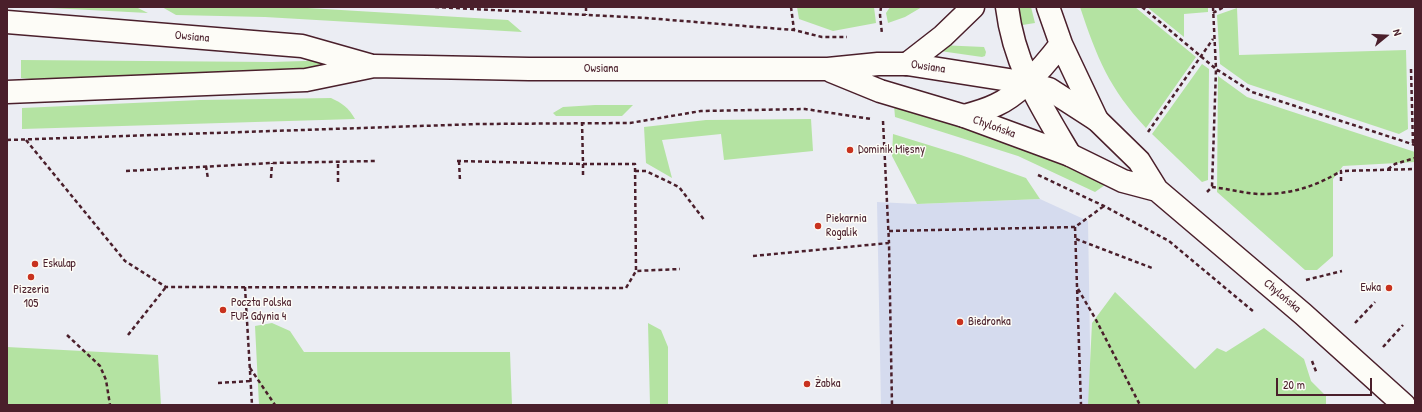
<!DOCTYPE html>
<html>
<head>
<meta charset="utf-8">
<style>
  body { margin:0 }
  #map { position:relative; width:1422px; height:412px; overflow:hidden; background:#ebedf3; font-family:"Patrick Hand",sans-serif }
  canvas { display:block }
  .frame { position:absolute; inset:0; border:8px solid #4a1f2b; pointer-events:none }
  .north { position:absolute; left:1366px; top:16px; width:40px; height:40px; -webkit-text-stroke:3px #fdfcf7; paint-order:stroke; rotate:72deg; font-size:11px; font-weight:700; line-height:16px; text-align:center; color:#4a1f2b }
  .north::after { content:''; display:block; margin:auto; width:14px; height:18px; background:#4a1f2b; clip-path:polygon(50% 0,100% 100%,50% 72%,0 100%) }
  .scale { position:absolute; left:1276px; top:378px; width:96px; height:18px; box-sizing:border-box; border:2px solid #4a1f2b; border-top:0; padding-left:5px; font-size:12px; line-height:14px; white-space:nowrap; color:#4a1f2b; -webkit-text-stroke:3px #fdfcf7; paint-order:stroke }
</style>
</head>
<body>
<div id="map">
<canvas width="1422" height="412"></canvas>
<div class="frame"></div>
<div class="north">N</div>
<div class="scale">20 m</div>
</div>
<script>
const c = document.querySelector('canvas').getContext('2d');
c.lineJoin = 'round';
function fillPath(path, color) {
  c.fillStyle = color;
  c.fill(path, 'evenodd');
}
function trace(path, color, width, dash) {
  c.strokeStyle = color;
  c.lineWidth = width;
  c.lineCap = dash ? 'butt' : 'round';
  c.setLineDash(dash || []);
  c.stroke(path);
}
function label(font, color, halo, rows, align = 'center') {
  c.font = font + ' "Patrick Hand",sans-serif';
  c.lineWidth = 3;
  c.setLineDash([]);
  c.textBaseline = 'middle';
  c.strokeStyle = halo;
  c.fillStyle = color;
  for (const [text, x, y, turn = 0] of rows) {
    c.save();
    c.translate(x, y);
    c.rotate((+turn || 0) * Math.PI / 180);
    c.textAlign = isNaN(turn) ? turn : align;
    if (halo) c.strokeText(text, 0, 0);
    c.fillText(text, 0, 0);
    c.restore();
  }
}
fillPath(new Path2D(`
  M1040 199 1088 221 1091 405H881L877 202 917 204Z`), '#d5dbee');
fillPath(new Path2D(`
  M31 7H136L148 13Z
  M162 7H291L508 20 522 32 265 17 176 15Z
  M797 7H874L876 23 833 31 799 19Z
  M890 7H922L905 17 888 23 886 13Z
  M1013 7H1031L1035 23 1016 26Z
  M1080 7H1135L1196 57 1146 128C1109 88 1097 58 1080 7Z
  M1147 7H1208V12L1184 14V37Z
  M1237 8 1239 55 1406 50 1408 129 1399 134 1248 84 1220 64 1217 15Z
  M939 45 984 47 986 52 985 56 982 57 933 50Z
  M21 60 272 62 337 60 341 70 31 79 21 78Z
  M1202 64 1209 69 1208 180 1202 182 1152 134Z
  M1218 76 1247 97 1415 152V162L1343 166 1333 179V256L1317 270H1305L1217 192Z
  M331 98C342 103 349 108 355 119L22 129V108L200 100Z
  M595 105H633L622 116H556L553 113 563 107Z
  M894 105C966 124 1039 149 1105 185L1095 192 1018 156 895 117Z
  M811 119 813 151 724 160 721 134 662 140 672 178 646 163 644 127 706 120Z
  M893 134 961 155 1026 178 1040 199 917 204 892 156Z
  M1115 292 1195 369 1217 348 1226 352 1264 328 1304 359 1311 381 1326 396V405H1088L1092 323Z
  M272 323 290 331 304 352H510L512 405H259L255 326Z
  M648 323 661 330 668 347V405H650Z
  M7 347 158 355 161 405H7Z`), '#b4e3a2');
const minor = new Path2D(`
  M1007 7C1014 65 1041 106 1070 155
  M1048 7 1061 44 1097 120
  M907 64 943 36 973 7
  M964 116C975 113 986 110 996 105 1021 94 1045 65 1061 44`);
const tertiary = new Path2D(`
  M7 22 302 46 369 65
  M831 71 880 91 964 116 1070 155 1123 181 1157 190
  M7 92 306 80 374 66 529 69H828L878 64H907L1028 83 1049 89 1097 120 1139 161 1157 190 1303 314 1404 405`);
trace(minor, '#4a1f2b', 25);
trace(tertiary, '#4a1f2b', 25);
trace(new Path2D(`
  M435 7 646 18 794 30 822 37H847
  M586 7V15
  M791 7 794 30
  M881 7 880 15 882 34
  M1142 7 1216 69 1212 187
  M1213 7 1216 69 1252 92 1415 145
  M1213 13 1224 7
  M1411 69 1413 144
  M883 121 889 243
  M582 122 583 164H635L636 271
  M1148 132 1213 39
  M7 140 479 124 630 123 701 111 805 109 871 119
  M26 140 125 261 166 287 626 288 636 271 680 269
  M457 161 583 164V178
  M459 161 460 181
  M206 166 208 179
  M1388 169 1395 164 1415 158
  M126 171 272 163 376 161
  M635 171H646L679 187 705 221
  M1038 175 1104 206 1169 241 1254 312
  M271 178 272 163
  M1341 181V171L1415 169
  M338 182V162
  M1207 192 1212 187C1230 189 1250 195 1268 194 1295 193 1318 185 1341 171
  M1075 227 1081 405
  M889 231 1075 227 1104 206
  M1076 239 1152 268
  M753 256 889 243 892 405
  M1306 280 1342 271
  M245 287 252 405
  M1078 289 1095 318 1140 405
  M1355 323 1375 302
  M67 335 100 366 106 380 110 405
  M128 335 166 287
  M1383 347 1403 325
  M1312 361 1317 374
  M250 368 275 405
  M218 383 251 381`), '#4a1f2b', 2.5, [4, 3]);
trace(minor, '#fdfcf7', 22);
trace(tertiary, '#fdfcf7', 22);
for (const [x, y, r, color] of [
  [850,150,4,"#c8321e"],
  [818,226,4,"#c8321e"],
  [35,264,4,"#c8321e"],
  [31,277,4,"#c8321e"],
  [1389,288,4,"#c8321e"],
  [223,310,4,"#c8321e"],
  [960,322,4,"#c8321e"],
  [807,384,4,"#c8321e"]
]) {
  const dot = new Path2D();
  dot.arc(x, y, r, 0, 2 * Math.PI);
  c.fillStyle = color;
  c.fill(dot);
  trace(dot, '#fdfcf7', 1.5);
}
label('12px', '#4a1f2b', '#fdfcf7', [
  ["Owsiana",192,37,5],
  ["Owsiana",928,67,8],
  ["Owsiana",601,69],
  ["Chylońska",994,127,20],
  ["Chylońska",1282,296,40]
]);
label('12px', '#4a1f2b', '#fdfcf7', [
  ["Dominik Mięsny",858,150],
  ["Piekarnia",826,219],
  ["Rogalik",826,233],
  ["Eskulap",43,264],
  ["Ewka",1381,288,"right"],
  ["Pizzeria",31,290,"center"],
  ["105",31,304,"center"],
  ["Poczta Polska",231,303],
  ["FUP Gdynia 4",231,317],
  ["Biedronka",968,322],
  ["Żabka",815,384]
], 'left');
</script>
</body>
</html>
